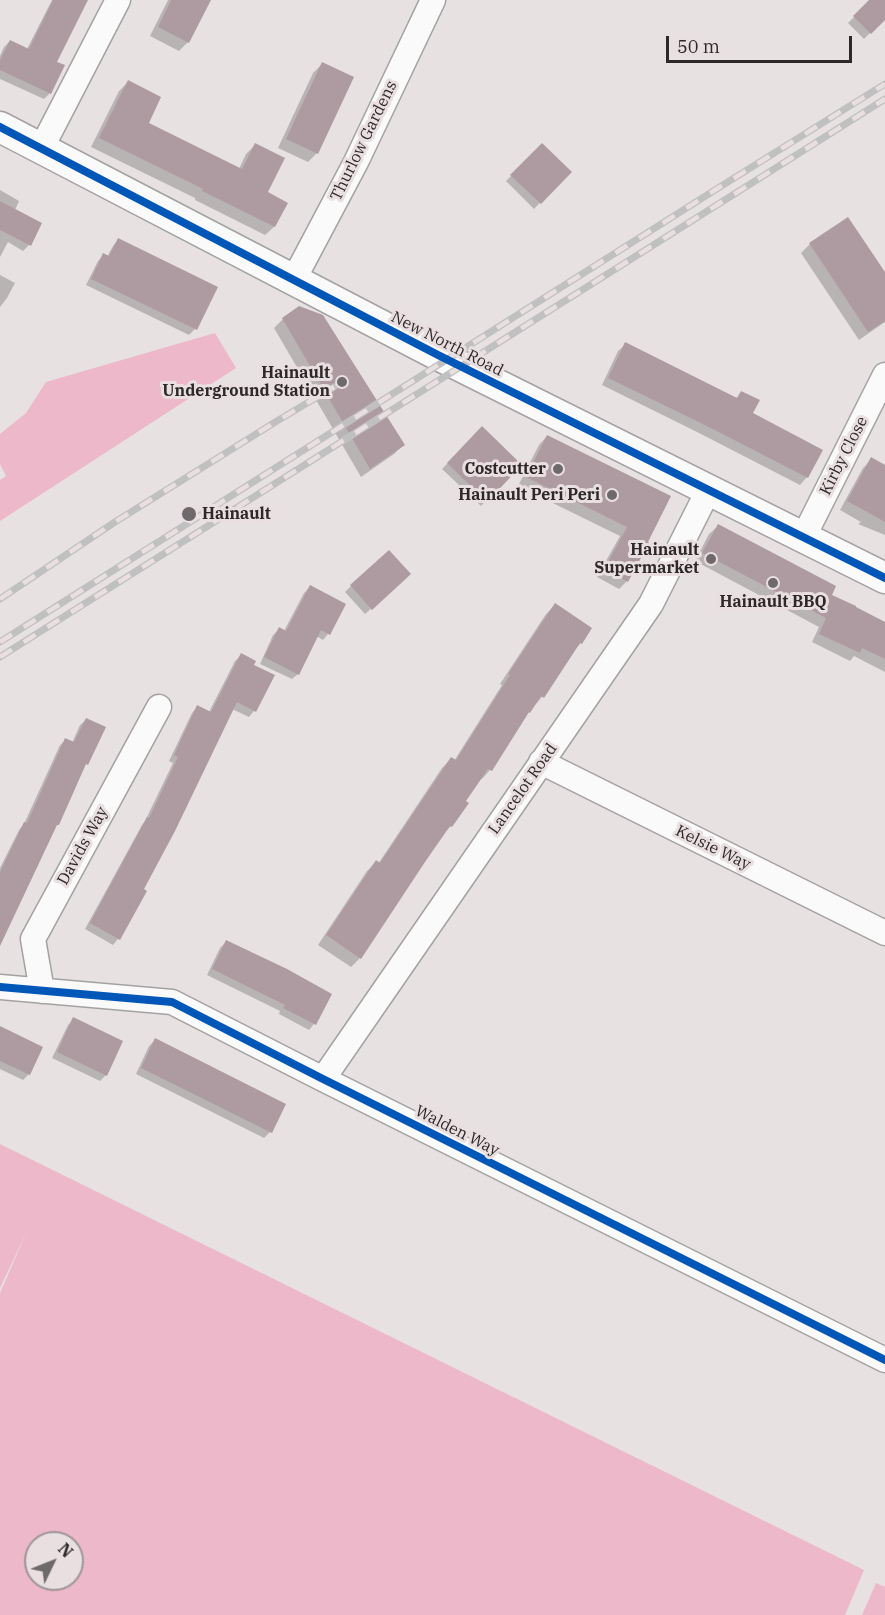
<!DOCTYPE html>
<html>
<head>
<meta charset="utf-8">
<style>
  body { margin:0 }
  #map { position:relative; width:885px; height:1615px; overflow:hidden; background:#e7e1e2; font-family:"IBM Plex Serif",serif }
  canvas { display:block }
  .north { position:absolute; left:24px; top:1531px; width:60px; height:60px; box-sizing:border-box; background:#e9dfe1; border:2px solid #9e9698; border-radius:50%; rotate:47deg; font-size:16px; font-weight:700; line-height:24px; text-align:center; color:#2d292a }
  .north::after { content:''; display:block; margin:auto; width:21px; height:27px; background:#6e696a; clip-path:polygon(50% 0,100% 100%,50% 72%,0 100%) }
  .scale { position:absolute; left:666px; top:36px; width:186px; height:27px; box-sizing:border-box; border:3px solid #2d292a; border-top:0; padding-left:8px; font-size:18px; line-height:21px; white-space:nowrap; color:#2d292a; -webkit-text-stroke:4px #e9dfe1; paint-order:stroke }
</style>
</head>
<body>
<div id="map">
<canvas width="885" height="1615"></canvas>
<div class="north">N</div>
<div class="scale">50 m</div>
</div>
<script>
const c = document.querySelector('canvas').getContext('2d');
c.lineJoin = 'round';
function fillPath(path, color) {
  c.fillStyle = color;
  c.fill(path, 'evenodd');
}
function trace(path, color, width, dash) {
  c.strokeStyle = color;
  c.lineWidth = width;
  c.lineCap = dash ? 'butt' : 'round';
  c.setLineDash(dash || []);
  c.stroke(path);
}
function label(font, color, halo, rows, align = 'center') {
  c.font = font + ' "IBM Plex Serif",serif';
  c.lineWidth = 6;
  c.setLineDash([]);
  c.textBaseline = 'middle';
  c.strokeStyle = halo;
  c.fillStyle = color;
  for (const [text, x, y, turn = 0] of rows) {
    c.save();
    c.translate(x, y);
    c.rotate((+turn || 0) * Math.PI / 180);
    c.textAlign = isNaN(turn) ? turn : align;
    if (halo) c.strokeText(text, 0, 0);
    c.fillText(text, 0, 0);
    c.restore();
  }
}
fillPath(new Path2D(`
  M215 333 236 368 0 521V480L6 476 0 464V434L26 413 46 382Z
  M0 1144 864 1570 845 1615H0V1293L27 1231 0 1288ZM36 1543H72V1579H36Z
  M876 1583 885 1587V1615H862Z`), '#edb8c9');
fillPath(new Path2D(`
  M52 0H86L55 62 50 93 44 99 0 79V56L4 47 10 41 27 49Z
  M168 0H209L188 42 179 51 150 36Z
  M871 0H885V18L864 39 848 23Z
  M322 64 317 153 308 162 278 148 313 73Z
  M128 82 147 123 239 169 246 154 255 145 274 227 265 235 195 200V198L91 147 119 91Z
  M542 145 569 172 534 209 506 181Z
  M0 190 19 201 15 210 29 245 23 251 8 242 0 257Z
  M118 240 216 288 195 329 189 335 86 285 98 261 104 255 107 257 113 246Z
  M810 244 885 275V322L859 340 801 253Z
  M0 275 15 283 7 298 0 307Z
  M299 308 403 445 394 454 361 477 274 328 283 319Z
  M626 344 735 399 742 393 751 414 807 477 800 485 699 433 602 385 618 351Z
  M482 428 520 465 481 506 442 469Z
  M547 436 669 497 627 581 619 589 597 577 620 536 518 486 539 445Z
  M872 459 885 466V535L858 524 861 522 840 510 863 468Z
  M718 526 830 595 885 624V672L854 656 850 661 812 642 819 627 695 561 709 534Z
  M404 580 365 614 345 592 351 586Z
  M310 587 328 634 323 640 316 636 298 674 292 679 260 664 273 635 279 629 284 631 304 593Z
  M555 605 581 643 572 652 542 697 529 712 490 770 482 779 480 778 464 802 451 826 442 835 360 958 351 967 318 945 367 871 376 862 378 864 442 768 451 759 454 761 502 685 500 684 546 614Z
  M241 655 252 665 273 675 254 711 249 717 232 709 118 939 113 945 85 929 142 825 145 821 173 763 169 761 192 713 197 707 209 712 235 661Z
  M86 720V764L83 767 0 940V868L19 830 24 824 60 745 66 740 72 743 80 725Z
  M226 942 314 1024 309 1030 279 1014 280 1011 207 975 220 948Z
  M74 1019 106 1075 100 1081 52 1058 68 1025Z
  M0 1028 41 1048 29 1074 23 1080 0 1069Z
  M155 1040 284 1105 270 1132 264 1138 136 1074 149 1046Z`), '#0003');
fillPath(new Path2D(`
  M53 0H88L57 62 65 65 51 94 0 70V60L10 40 29 49Z
  M171 0H211L189 43 158 27Z
  M869 0H885V20L871 34 853 16Z
  M322 62 354 77 318 154 286 139Z
  M128 80 161 97 149 123 242 169 255 143 285 158 268 192 288 203 275 227 202 191 203 189 99 138Z
  M542 143 572 172 541 204 510 175Z
  M0 201 42 223 31 246 0 230Z
  M848 217 885 272V321L868 332 809 243Z
  M118 238 218 287 197 330 91 279 103 253 109 256Z
  M299 306 323 315 405 445 370 469 282 318Z
  M625 342 737 398 741 391 760 400 753 413 823 450 808 478 707 426 608 378Z
  M482 426 522 465 487 502 447 463Z
  M547 435 671 496 648 542 649 543 628 582 604 569 627 527 526 477Z
  M871 457 885 465V522L847 501Z
  M718 524 836 586 832 595 856 606V607L885 622V659L862 648 860 653 819 634 826 618 702 553Z
  M389 550 411 574 372 610 350 585Z
  M310 585 346 604 330 635 321 630 299 675 264 657 279 627 286 631Z
  M555 603 592 628 582 644 580 643 544 698 541 696 530 713 529 712 492 771 488 769 466 801 469 803 452 827 450 826 425 862 361 959 326 935 376 860 380 863 451 757 456 760 510 675 508 674Z
  M241 653 256 661 254 665 275 675 256 712 237 702 175 831 144 889 147 891 120 940 90 923 147 817 149 818 178 757 174 755 197 705 211 712Z
  M86 718 106 727 88 765 86 764 59 825H57L0 946V872L24 822 27 823 65 738 74 742Z
  M226 940 287 969 332 994 316 1025 283 1008 285 1005 212 969Z
  M73 1017 123 1041 107 1076 57 1052Z
  M0 1026 43 1047 30 1075 0 1061Z
  M155 1038 286 1104 272 1133 141 1068Z`), '#ae9ba2');
const minor = new Path2D(`
  M41 149 118 0
  M293 281 356 162 433 0
  M804 536 885 375
  M541 762 885 933
  M0 987 172 1002 323 1079 885 1360
  M42 991 33 939 159 707
  M323 1079 651 604 709 489`);
const tertiary = new Path2D(`
  M0 127 438 355 885 578`);
trace(minor, '#a4a1a1', 27);
trace(tertiary, '#a4a1a1', 33);
trace(minor, '#fbfafb', 24);
trace(tertiary, '#fbfafb', 30);
const rail = new Path2D(`
  M0 599 115 522 277 421 334 387
  M0 642 715 190 885 84
  M0 657 885 99`);
trace(rail, '#c1c0c0', 7);
trace(rail, '#e9dfe1', 4.5, [14]);
trace(new Path2D(`
  M0 127 438 355 885 578
  M0 987 172 1002 323 1079 885 1360`), '#0057b8', 8);
for (const [x, y, r, color] of [
  [342,382,6,"#6e696a"],
  [558,469,6,"#6e696a"],
  [612,495,6,"#6e696a"],
  [189,514,8,"#6e696a"],
  [711,559,6,"#6e696a"],
  [773,583,6,"#6e696a"]
]) {
  const dot = new Path2D();
  dot.arc(x, y, r, 0, 2 * Math.PI);
  c.fillStyle = color;
  c.fill(dot);
  trace(dot, '#e9dfe1', 2);
}
label('16px', '#2d292a', '#e9dfe1', [
  ["Thurlow Gardens",364,141,-64],
  ["New North Road",447,344,27],
  ["Kirby Close",844,456,-63],
  ["Lancelot Road",523,789,-55],
  ["Davids Way",83,846,-61],
  ["Kelsie Way",713,848,26],
  ["Walden Way",457,1131,27]
]);
label('bold 16px', '#2d292a', '#e9dfe1', [
  ["Hainault",330,373],
  ["Underground Station",330,391],
  ["Costcutter",546,469],
  ["Hainault Peri Peri",600,495],
  ["Hainault",202,514,"left"],
  ["Hainault",699,550],
  ["Supermarket",699,568],
  ["Hainault BBQ",773,602,"center"]
], 'right');
</script>
</body>
</html>
